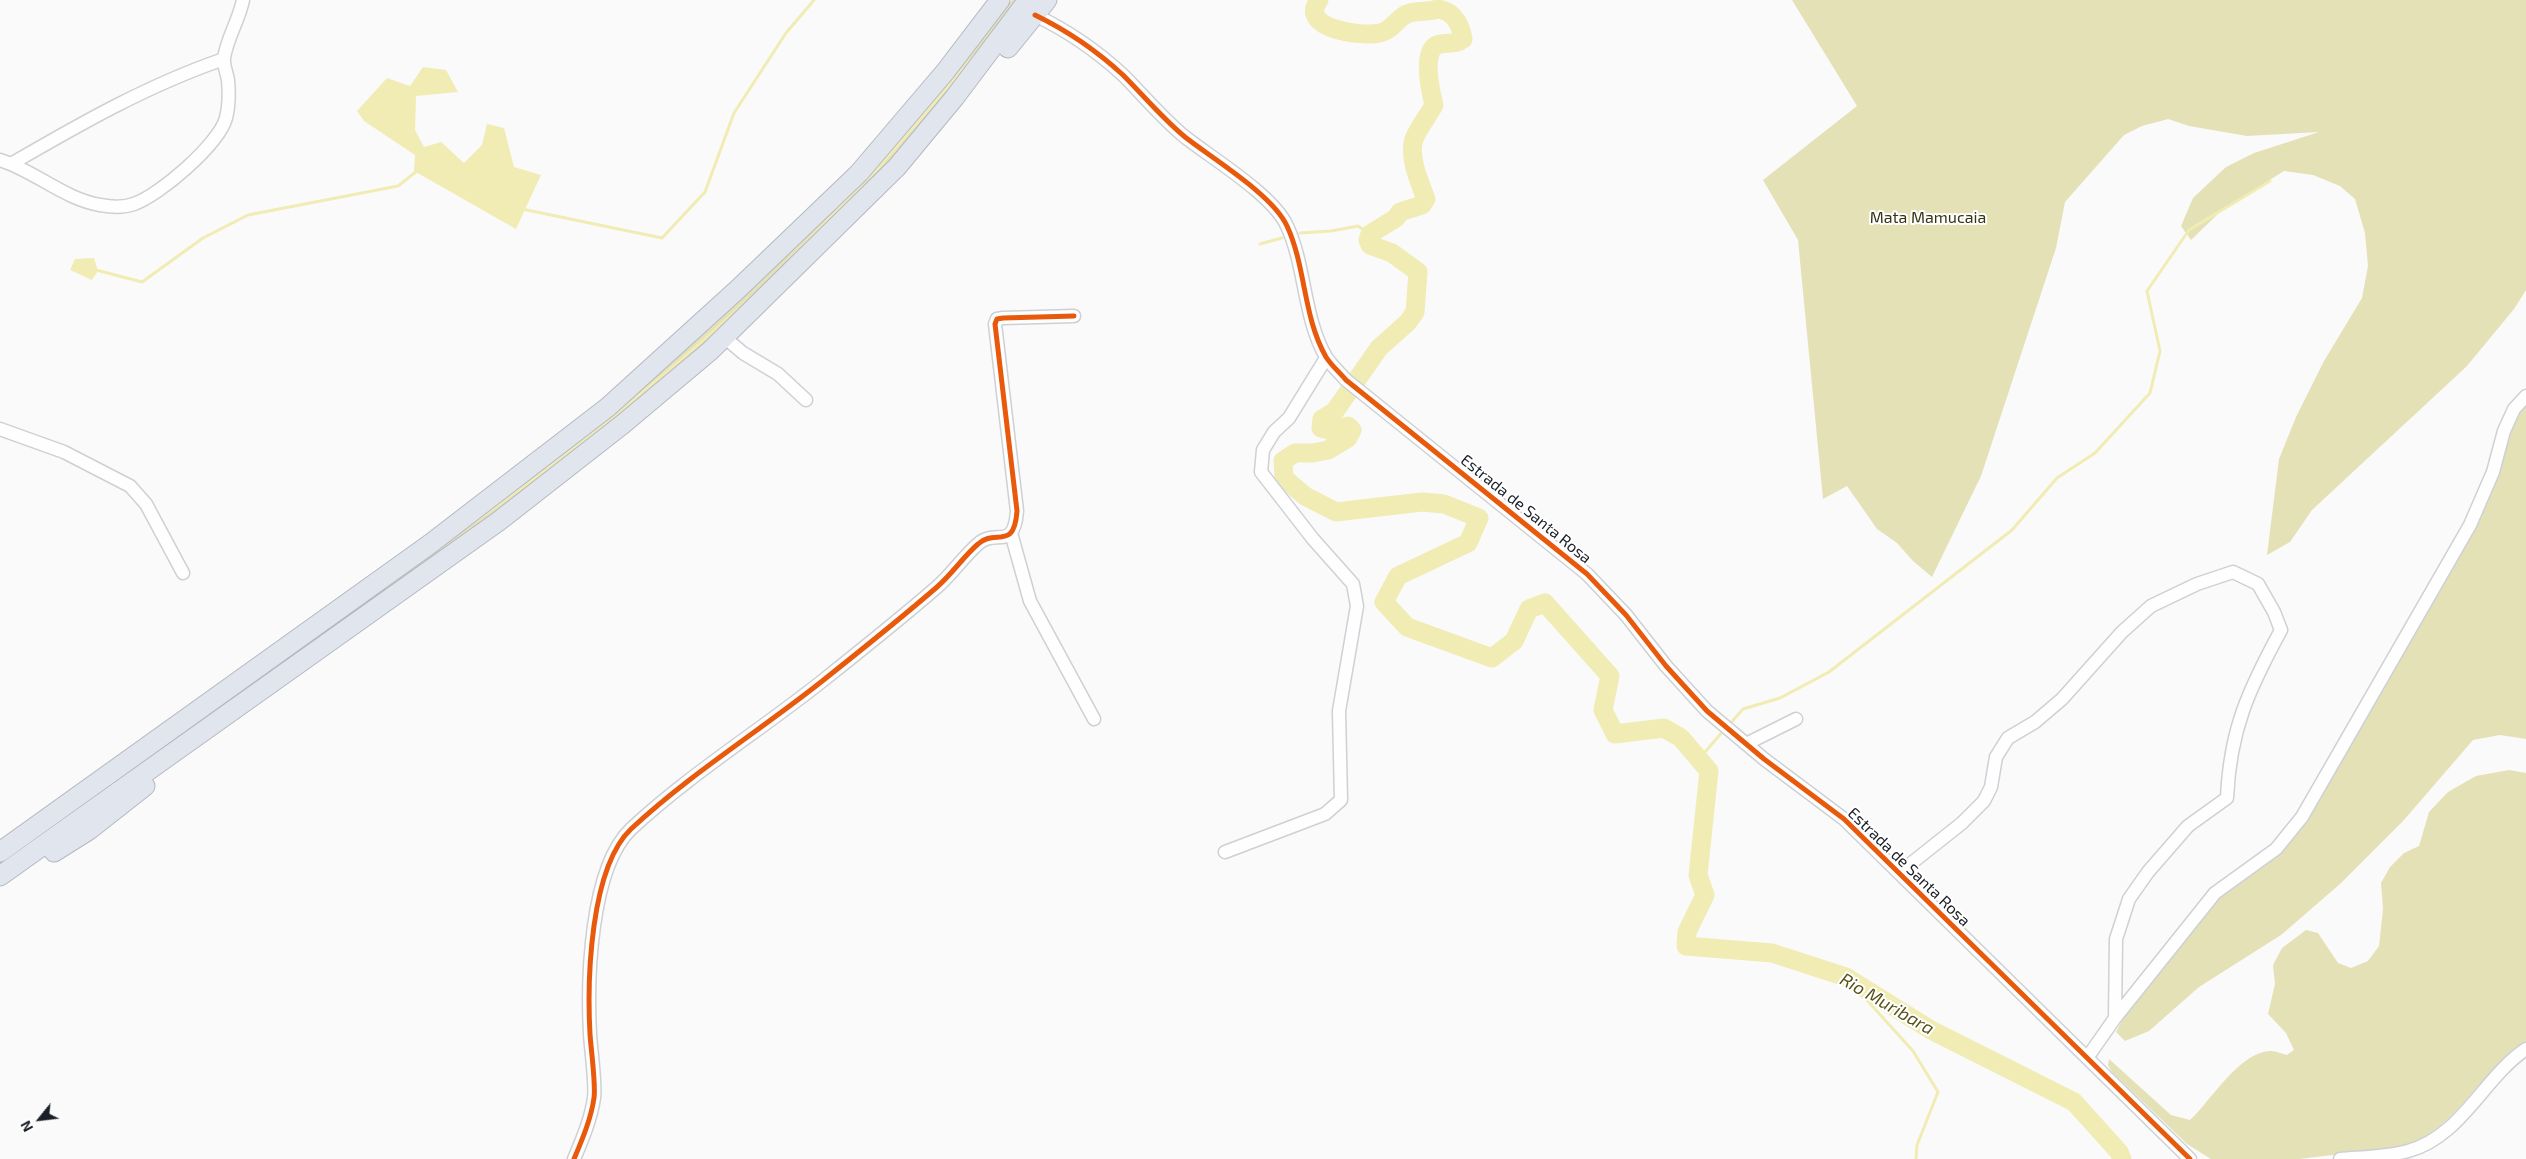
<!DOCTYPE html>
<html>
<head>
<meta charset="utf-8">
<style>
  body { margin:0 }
  #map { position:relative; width:2526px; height:1159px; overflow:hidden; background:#fafafa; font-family:"Exo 2",sans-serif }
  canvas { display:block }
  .north { position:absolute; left:15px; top:1094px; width:50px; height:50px; -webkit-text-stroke:4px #fff; paint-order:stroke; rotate:241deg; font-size:14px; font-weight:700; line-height:20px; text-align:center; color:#1a1f28 }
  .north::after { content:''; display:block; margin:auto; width:18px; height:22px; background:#1a1f28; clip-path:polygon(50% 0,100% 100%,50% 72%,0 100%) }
</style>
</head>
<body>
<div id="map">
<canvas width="2526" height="1159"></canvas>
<div class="north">N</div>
</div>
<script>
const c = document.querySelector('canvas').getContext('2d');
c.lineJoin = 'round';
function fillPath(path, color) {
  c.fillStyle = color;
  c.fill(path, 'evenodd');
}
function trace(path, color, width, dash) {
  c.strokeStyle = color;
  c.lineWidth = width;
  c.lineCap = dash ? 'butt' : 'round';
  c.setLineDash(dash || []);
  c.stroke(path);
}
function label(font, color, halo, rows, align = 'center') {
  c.font = font + ' "Exo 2",sans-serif';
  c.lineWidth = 4;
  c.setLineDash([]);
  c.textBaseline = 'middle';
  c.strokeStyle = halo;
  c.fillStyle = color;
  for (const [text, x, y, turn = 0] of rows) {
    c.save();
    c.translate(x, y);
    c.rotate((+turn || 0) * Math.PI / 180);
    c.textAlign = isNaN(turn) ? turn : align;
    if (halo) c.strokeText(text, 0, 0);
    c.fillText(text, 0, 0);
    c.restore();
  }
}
fillPath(new Path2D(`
  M1012 0H1024L887 166 726 328 603 432 467 533 0 868V856L656 375 799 245 859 182 954 74Z
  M1792 0H2526V290L2514 309 2467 366 2312 510 2290 542 2267 555 2279 459 2296 417 2324 361 2362 298 2368 266 2365 233 2355 199 2340 186 2313 175 2284 171 2222 210 2191 240 2181 226 2193 198 2226 167 2254 153 2319 132 2247 136 2189 126 2168 119 2142 126 2124 135 2065 202 2056 248 1981 476 1932 577 1913 561 1897 543 1877 529 1847 486 1823 499 1798 240 1763 180 1857 106Z
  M2526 403V739L2500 735 2473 740 2404 820 2340 884 2281 935 2199 987 2149 1031 2125 1041 2116 1032 2126 1013 2215 900 2253 869 2302 810 2457 561 2480 518 2503 456 2513 421Z
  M2509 770 2526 773V1043C2477 1070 2457 1133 2399 1147L2299 1159H2211L2187 1144 2112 1072 2108 1065 2109 1059 2171 1115 2190 1120C2211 1101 2240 1050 2272 1051 2276 1051 2282 1054 2287 1055L2294 1050 2286 1033 2268 1014 2275 984 2273 965 2282 948 2306 930 2318 933 2338 963 2351 968 2368 961 2379 946 2383 909 2381 883 2390 867 2404 853 2419 846 2429 812 2448 792 2476 776Z`), '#e4e1b6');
fillPath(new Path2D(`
  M423 67 446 70 458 92 416 96 415 130 424 147 441 142 464 163 482 145 487 124 504 128 514 167 541 175 516 229 414 171 415 155 364 121 357 111 387 78 410 86Z
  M94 258 98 271 92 280 70 270 75 259Z`), '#f0ecb4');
trace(new Path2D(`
  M522 209 662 238 705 192 734 113 786 33 814 0
  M1300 233 1331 231 1358 226 1370 234
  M1260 244 1282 238
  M790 259 878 168 976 54
  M96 270 142 282 203 238 248 215 398 186 417 171
  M467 527C570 456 664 377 756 293
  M1728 726 1743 709 1780 698 1829 672 2012 530 2057 478 2095 453 2150 393 2160 351 2147 291 2189 230 2270 181
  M1699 759 1724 730
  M0 863 6 859
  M1846 977 1913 1051 1938 1092 1917 1145 1916 1159`), '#f0ecb4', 3);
trace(new Path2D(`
  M1319 0C1297 29 1363 37 1380 33 1391 31 1396 20 1405 15 1411 11 1420 12 1427 11 1432 11 1437 8 1442 10 1455 13 1461 27 1463 39 1454 46 1446 41 1437 45 1421 52 1431 93 1434 105 1428 116 1419 127 1414 139 1408 157 1420 183 1426 199L1422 205 1400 212 1396 218 1370 234 1368 240 1370 245 1392 253 1418 272 1415 312 1408 322 1379 348 1335 411 1322 419 1321 428 1333 431 1348 426 1352 430 1348 438 1328 450 1313 453H1295L1283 461 1284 478 1305 496 1336 512 1422 502 1444 504 1479 518 1468 543 1398 576 1384 602 1407 627 1492 658 1514 641 1529 609 1545 603 1610 676 1603 710 1615 734 1664 728 1681 738 1709 771 1698 875 1705 895 1687 932 1686 946 1772 953 1846 977 1931 1030 2074 1102 2119 1152 2122 1159`), '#f0ecb4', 19);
const minor = new Path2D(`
  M1035 15C1068 31 1097 51 1123 75 1144 96 1162 118 1185 137 1213 159 1273 195 1287 226 1306 267 1303 317 1326 357 1331 365 1340 373 1346 380L1587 574 1626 615 1666 666 1707 711 1764 759 1844 819 2190 1159
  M0 160C35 171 64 199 100 205 111 207 123 208 134 204 160 195 219 144 226 118 229 106 229 91 228 80 227 73 223 65 224 58 227 38 239 20 243 0
  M11 164C80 124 148 85 224 59
  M724 337 743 353 778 374 806 400
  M0 429 64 452 130 486 146 504 183 573
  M1011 533 1030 601 1094 719
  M1746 744 1796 719
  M1225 852 1325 814 1341 800 1339 711 1357 606 1353 584 1313 539 1261 472 1263 450 1274 432 1289 418 1326 358
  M1899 873 1962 823 1984 801 1991 787 1996 757 2008 738 2035 722 2062 699 2122 632 2151 606 2197 584 2233 572 2258 584 2274 612 2281 630C2249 689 2230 729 2227 798L2188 826 2148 872 2129 899 2116 939 2115 1018 2087 1058
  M2115 1018 2215 893 2276 849 2302 817 2470 525 2493 472 2504 431 2514 409 2526 396
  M574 1159C582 1140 591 1119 594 1098 596 1085 591 1050 590 1034 587 980 590 868 631 829 690 774 758 732 821 682 860 651 899 620 937 587 952 574 963 557 978 544 995 528 1014 552 1017 511L995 324 997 319 1003 318 1074 316
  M2340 1159C2362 1157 2387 1157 2408 1151 2461 1137 2484 1077 2526 1049`);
const highway = new Path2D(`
  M1008 48 1047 0
  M0 852 430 544 608 407 738 289 859 173 945 72 1000 0
  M54 852 89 830 145 786
  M0 876 499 521 623 424 710 351 897 167 955 97 1028 0`);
trace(minor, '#cdd0d5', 15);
trace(highway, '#b4b8c1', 21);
trace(minor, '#fefefe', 12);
trace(highway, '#e1e6ee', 19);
trace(new Path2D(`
  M1035 15C1068 31 1097 51 1123 75 1144 96 1162 118 1185 137 1213 159 1273 195 1287 226 1306 267 1303 317 1326 357 1331 365 1340 373 1346 380L1587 574 1626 615 1666 666 1707 711 1764 759 1844 819 2190 1159
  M574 1159C582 1140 591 1119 594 1098 596 1085 591 1050 590 1034 587 980 590 868 631 829 690 774 758 732 821 682 860 651 899 620 937 587 952 574 963 557 978 544 995 528 1014 552 1017 511L995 324 997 319 1003 318 1074 316`), '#e8590c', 5);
label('16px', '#363411', '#fff', [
  ["Mata Mamucaia",1928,218]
]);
label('16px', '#1a1f28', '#fff', [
  ["Estrada de Santa Rosa",1526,509,39],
  ["Estrada de Santa Rosa",1909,867,44]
]);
label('italic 18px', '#575218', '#fff', [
  ["Rio Muribara",1887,1004,30]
]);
</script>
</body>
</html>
